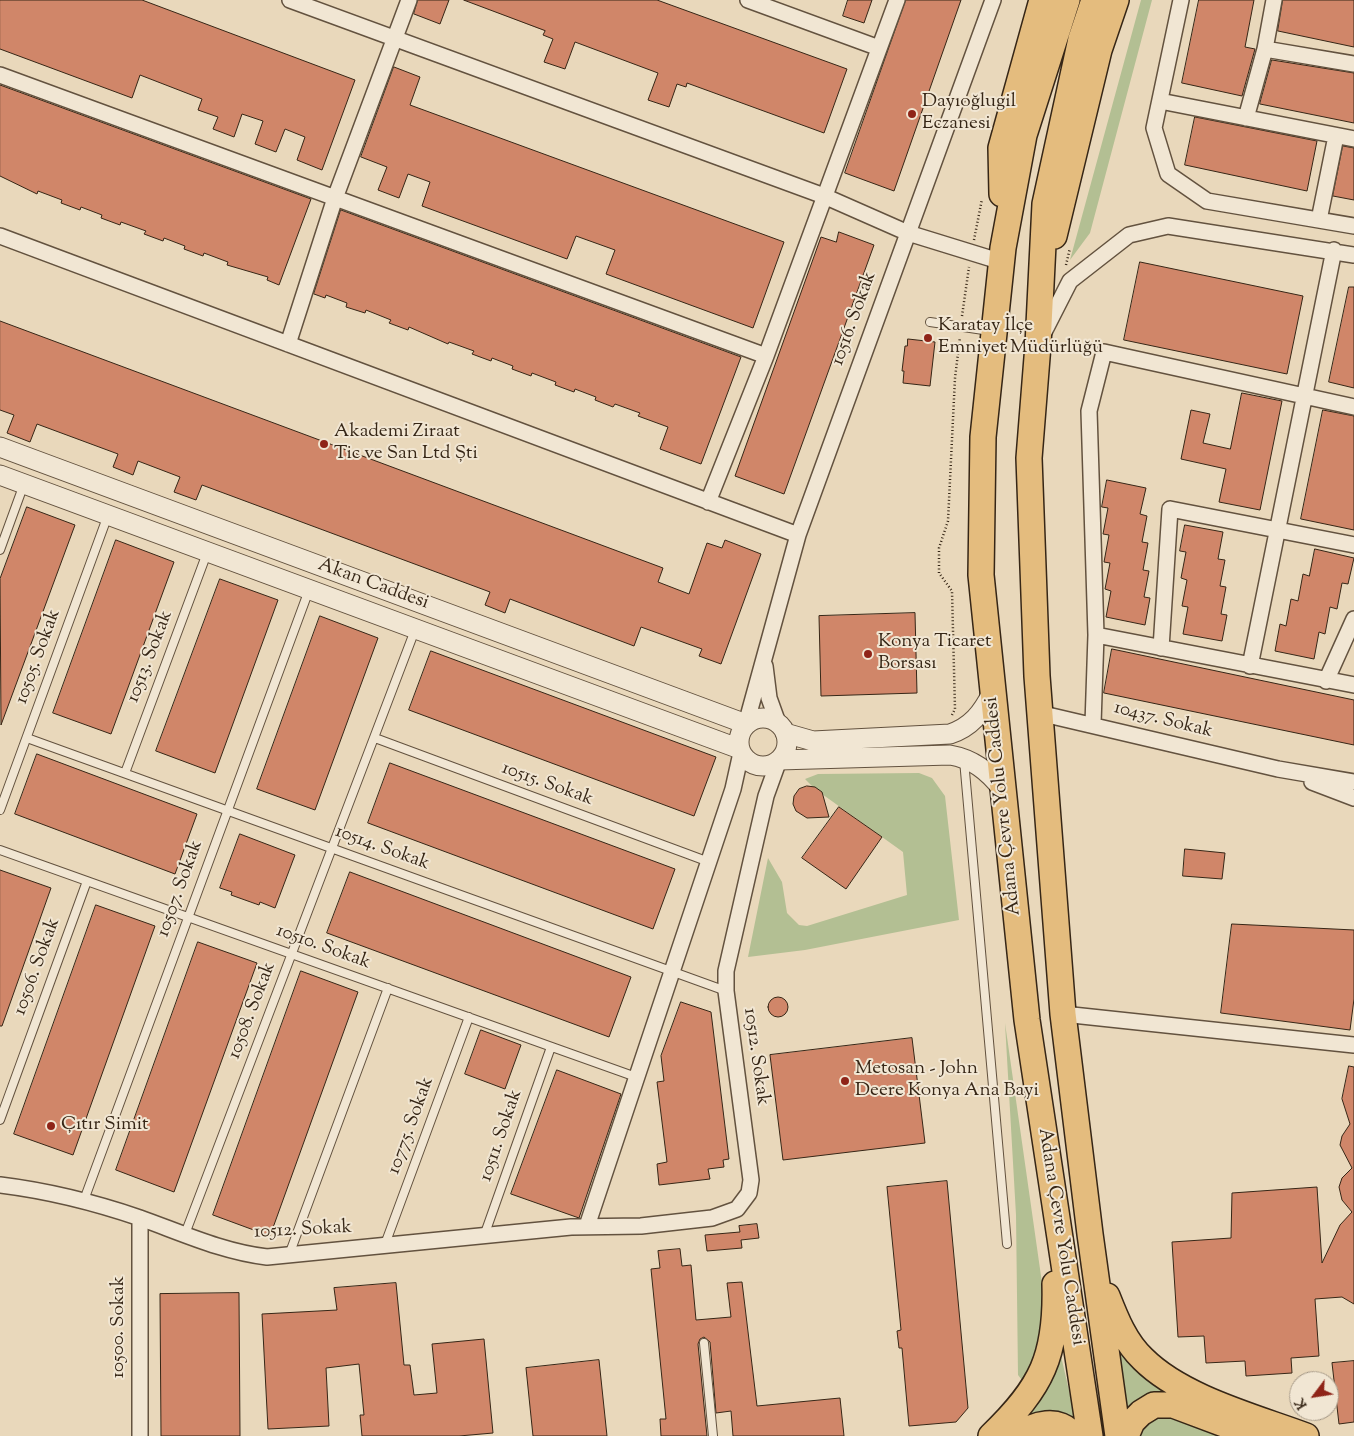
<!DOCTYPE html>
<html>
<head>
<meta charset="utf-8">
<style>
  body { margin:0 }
  #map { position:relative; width:1354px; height:1436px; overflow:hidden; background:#e9d8bb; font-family:"Sorts Mill Goudy",serif }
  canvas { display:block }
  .north { position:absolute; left:1289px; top:1371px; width:50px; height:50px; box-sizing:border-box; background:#f1e6d3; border:1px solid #a69987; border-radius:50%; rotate:239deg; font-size:14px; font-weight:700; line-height:20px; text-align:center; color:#362616 }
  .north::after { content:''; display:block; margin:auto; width:18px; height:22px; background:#8f2418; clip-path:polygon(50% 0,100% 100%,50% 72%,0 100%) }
</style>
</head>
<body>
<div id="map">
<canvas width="1354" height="1436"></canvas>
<div class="north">K</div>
</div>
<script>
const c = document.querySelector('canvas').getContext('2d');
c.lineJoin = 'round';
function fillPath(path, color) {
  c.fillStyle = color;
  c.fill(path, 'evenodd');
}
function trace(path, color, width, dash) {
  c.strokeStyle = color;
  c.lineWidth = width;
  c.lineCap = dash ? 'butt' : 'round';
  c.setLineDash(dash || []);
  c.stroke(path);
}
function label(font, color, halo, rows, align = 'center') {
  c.font = font + ' "Sorts Mill Goudy",serif';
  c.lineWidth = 4;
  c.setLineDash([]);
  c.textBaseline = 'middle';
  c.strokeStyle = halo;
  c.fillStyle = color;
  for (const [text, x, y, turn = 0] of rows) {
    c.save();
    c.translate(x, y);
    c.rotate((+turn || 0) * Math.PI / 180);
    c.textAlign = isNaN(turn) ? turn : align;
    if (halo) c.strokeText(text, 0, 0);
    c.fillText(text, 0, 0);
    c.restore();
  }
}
fillPath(new Path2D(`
  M1141 0H1152L1090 233 1070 260Z
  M919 773 932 778 945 796 959 920 805 950 748 957 768 858 782 882 787 913 799 925 807 926 907 895 903 852 815 789 805 779 818 774Z
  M1005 1023 1043 1290V1335L1025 1384 1018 1375 1016 1215Z
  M1113 1341 1186 1398 1128 1415Z
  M1061 1356 1076 1421 1014 1428Z
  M1163 1414 1224 1436H1141L1145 1424Z`), '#b3bf93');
const building = new Path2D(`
  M0 0H142L355 80 322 170 297 160 305 137 285 129 276 152 255 144 263 121 242 114 234 137 213 129 218 117 198 110 202 99 140 75 132 98 0 49Z
  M418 0H449L440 24 414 14Z
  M464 0H657L847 69 824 133 687 83 686 87 677 84 669 107 648 100 658 73 575 42 565 69 544 62 553 39 543 35 545 31Z
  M848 0H872L864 23 843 16Z
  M906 0H961L894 191 845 173Z
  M1199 0H1254L1245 47 1255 49 1242 96 1182 83Z
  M1283 0H1354V47L1278 31Z
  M1272 60 1354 73V123L1260 104Z
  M394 67 420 77 410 105 784 242 753 328 606 274 615 250 576 236 567 259 422 206 430 182 408 174 399 198 378 190 387 167 361 157Z
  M0 85 311 199 279 285 267 280 268 277 227 265 228 262 204 253 203 256 184 249 185 246 164 238 163 241 144 234 146 231 121 222 120 225 101 218 102 215 81 207 80 210 61 203 62 200 38 191 37 194 0 176Z
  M1195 117 1317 141 1307 191 1185 165Z
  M1343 146 1354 148V200L1333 196Z
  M341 210 741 357 701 464 660 449 668 427 638 416 640 413 615 404 613 407 595 400 596 397 575 389 574 392 555 385 556 382 532 373 531 376 512 369 513 366 492 358 491 361 472 354 474 351 449 342 448 344 409 327 408 330 389 323 391 320 366 310 365 313 346 307 347 303 326 295 325 298 314 294Z
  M839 232 874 245 784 494 735 476 821 237 836 242Z
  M1140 262 1303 296 1287 374 1124 340Z
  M1349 287H1354V388L1329 382Z
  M0 321 663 568 658 582 689 594 707 543 722 548 725 540 761 554 721 664 699 656 702 649 641 627 634 646 510 599 505 613 485 605 490 592 202 485 196 500 174 492 180 477 138 461 133 475 113 467 118 454 37 424 30 442 7 433 14 415 0 410Z
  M908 339 935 342 930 386 903 383 904 371H902L905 346H907Z
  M1242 393 1282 401 1260 510 1219 502 1226 469 1181 459 1191 410 1210 414 1203 443 1230 449Z
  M1323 410 1354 416V530L1301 519Z
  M1107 480 1146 488 1140 514 1147 516 1142 542 1148 543 1143 570 1149 571 1144 597 1150 598 1145 625 1106 617 1111 591 1105 589 1110 563 1104 562 1109 535 1103 534 1108 508 1102 507Z
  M27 507 75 525 1 725 0 579Z
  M1185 525 1223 532 1218 559 1225 560 1220 586 1226 587 1221 614 1227 615 1222 641 1183 634 1188 607 1182 606 1187 580 1181 578 1186 552 1180 551Z
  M116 540 174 562 111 734 53 713Z
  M1315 549 1354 558 1348 584 1342 583 1337 609 1330 607 1325 634 1319 632 1314 659 1275 651 1280 624 1286 626 1291 599 1298 601 1303 574 1309 576Z
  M220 579 278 600 215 773 156 751Z
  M915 613 917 693 821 696 819 616Z
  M320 616 378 638 315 810 257 789Z
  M1112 649 1354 700V745L1104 693Z
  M431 651 716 757 694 816 409 710Z
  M37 754 197 814 175 874 15 814Z
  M390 763 675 869 653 929 368 823Z
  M807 786 815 787 822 792 829 817 807 818 796 811 793 804 794 796 799 789Z
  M839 807 882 837 846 889 802 858Z
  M240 834 295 855 275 908 260 902 259 905 231 895 232 892 220 888Z
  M1185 849 1225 853 1222 879 1183 876Z
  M0 870 51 888 2 1026H0Z
  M350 872 631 977 609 1037 327 933Z
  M96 905 155 926 73 1155 14 1134Z
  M1232 924 1354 930V999L1350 1030 1221 1013Z
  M198 942 257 963 174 1192 116 1170Z
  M301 971 358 992 270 1236 213 1215Z
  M768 1007a10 10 0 1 1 20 0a10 10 0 1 1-20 0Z
  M681 1002 711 1012 729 1159 723 1160 724 1167 708 1169 710 1179 659 1185 657 1164 667 1162 657 1082 664 1081 661 1056Z
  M481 1030 521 1045 505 1089 465 1074Z
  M912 1038 925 1143 783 1160 770 1055Z
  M1349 1066 1354 1067V1304L1342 1297 1315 1299 1319 1356 1291 1358 1292 1373 1246 1376 1245 1361 1206 1363 1204 1336 1178 1337 1172 1242 1231 1238 1232 1193 1317 1187 1322 1263 1340 1225 1352 1212 1342 1200 1339 1187 1342 1178 1352 1168 1340 1145 1342 1136 1350 1124 1342 1099Z
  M557 1070 621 1094 579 1218 511 1194Z
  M947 1181 968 1408 956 1422 909 1426 902 1348H899L897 1331 901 1330 887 1187Z
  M757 1224 759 1238 741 1240 742 1248 707 1251 705 1235 740 1232 739 1226Z
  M680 1249 682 1266 691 1265 696 1320 731 1317 727 1283 742 1282 757 1406 840 1398 844 1436H733L731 1411 716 1413 710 1342 704 1337 700 1339 698 1344 707 1436H661L660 1419H666L651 1269 660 1268 658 1251Z
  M396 1283 404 1365H410L414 1395 437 1393 432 1344 484 1339 493 1433 459 1436H362L360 1415H364L359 1364 326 1368 329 1426 268 1429 262 1314 337 1310 334 1288Z
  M239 1293 240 1436H161L160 1294Z
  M599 1360 607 1436H533L526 1368Z
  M1354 1361V1422L1339 1424 1332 1363Z`);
fillPath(building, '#d08669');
trace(building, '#362616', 1);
const service = new Path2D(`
  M930 322 990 331
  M0 550 24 484
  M27 738 726 991
  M375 738 709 862
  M964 760 1007 1244
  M125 773 207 553
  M0 810 108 515
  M0 850 636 1077
  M0 1120 87 881
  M84 1200 309 590
  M185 1234 415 630
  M484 1236 551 1047
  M384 1247 469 1017
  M289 1255 388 988
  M704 1343 713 1436`);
const minor = new Path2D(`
  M290 0 824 196 908 233 1002 262
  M748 0 879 48
  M1181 0 1154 128 1168 174 1207 201 1354 226
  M1265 49 1354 64
  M0 75 766 356
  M1160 101 1354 139
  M1246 118 1265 49 1274 0
  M1319 220 1336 136
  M0 236 798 535
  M1043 334 1070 281 1129 235 1168 226 1354 255
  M288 344 335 198 409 0
  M708 502 766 356 897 0
  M1096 635 1089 411 1104 352 1354 407
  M1161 648 1170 509 1354 545
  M765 666 769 698 778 723
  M1250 666 1334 250
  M1326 681 1354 619
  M1039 713 1278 769 1354 782
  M746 724 798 535 993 0
  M1093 724 1096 635 1354 685
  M1312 782 1354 798
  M1063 1014 1354 1045
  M0 1185C49 1191 93 1202 140 1218 182 1233 223 1252 267 1257L571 1227 641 1226 712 1218 737 1209 749 1193 751 1180 726 991V971L766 796 779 760
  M140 1218V1436
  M587 1226 733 789 741 753`);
const tertiary = new Path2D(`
  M0 447 746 724
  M0 475 740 749
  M739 742a24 24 0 1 1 48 0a24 24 0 1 1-48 0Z
  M785 733 813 741 950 734C971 727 982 713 992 693
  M779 760 950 755C973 759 988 771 1002 789`);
const trunk = new Path2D(`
  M1067 0 1024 135 1003 248 983 437 981 575 1027 1020 1090 1436
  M1094 0 1081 39 1045 204 1038 345 1029 458 1037 676 1063 1014 1090 1234 1118 1436
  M1002 194 1001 148 1042 0
  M1054 236 1099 50 1116 0
  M1107 1296C1116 1319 1125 1342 1143 1359 1182 1398 1255 1417 1306 1436
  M991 1436C1042 1387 1057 1356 1055 1284
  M1018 1436C1033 1424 1060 1416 1073 1436
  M1126 1436 1132 1422 1141 1413 1154 1405H1173L1256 1436`);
trace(service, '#63523f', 10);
trace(minor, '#63523f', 18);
trace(tertiary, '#63523f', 21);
trace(trunk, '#362616', 28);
trace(new Path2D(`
  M974 240 982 199
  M1066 265 1070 248
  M962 316 969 267
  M952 715 955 709 952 591 939 573V548L948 521 955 378 960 337`), '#362616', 2.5, [1, 2.5]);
trace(service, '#f1e6d3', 8);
trace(minor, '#f1e6d3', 15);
trace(tertiary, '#f1e6d3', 19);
trace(trunk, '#e4bc7e', 25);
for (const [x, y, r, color] of [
  [912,114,5,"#8f2418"],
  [928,338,5,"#8f2418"],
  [324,444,5,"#8f2418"],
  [868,654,5,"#8f2418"],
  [845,1081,5,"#8f2418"],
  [51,1126,5,"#8f2418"]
]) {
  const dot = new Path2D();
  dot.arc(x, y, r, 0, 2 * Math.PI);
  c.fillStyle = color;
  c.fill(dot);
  trace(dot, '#f1e6d3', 2);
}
label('19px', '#362616', '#f1e6d3', [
  ["Dayıoğlugil",922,103],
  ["Eczanesi",922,125],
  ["Karatay İlçe",938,327],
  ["Emniyet Müdürlüğü",938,349],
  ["Akademi Ziraat",334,433],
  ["Tic ve San Ltd Şti",334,455],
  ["Konya Ticaret",878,643],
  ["Borsası",878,665],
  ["Metosan - John",855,1070],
  ["Deere Konya Ana Bayi",855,1092],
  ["Çıtır Simit",61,1126]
], 'left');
label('19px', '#362616', '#f1e6d3', [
  ["10516. Sokak",855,319,-70],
  ["Akan Caddesi",373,585,20],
  ["10505. Sokak",39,657,-70],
  ["10513. Sokak",151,657,-69],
  ["10437. Sokak",1163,721,14],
  ["10515. Sokak",547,785,20],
  ["Adana Çevre Yolu Caddesi",1004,806,-96],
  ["10514. Sokak",382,849,20],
  ["10507. Sokak",181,889,-70],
  ["10510. Sokak",323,948,20],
  ["10506. Sokak",38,967,-70],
  ["10508. Sokak",253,1011,-69],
  ["10512. Sokak",755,1057,82],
  ["10775. Sokak",412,1126,-70],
  ["10511. Sokak",502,1136,-71],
  ["10512. Sokak",303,1231,-3],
  ["Adana Çevre Yolu Caddesi",1060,1237,81],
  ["10500. Sokak",120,1327,-90]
]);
</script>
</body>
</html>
